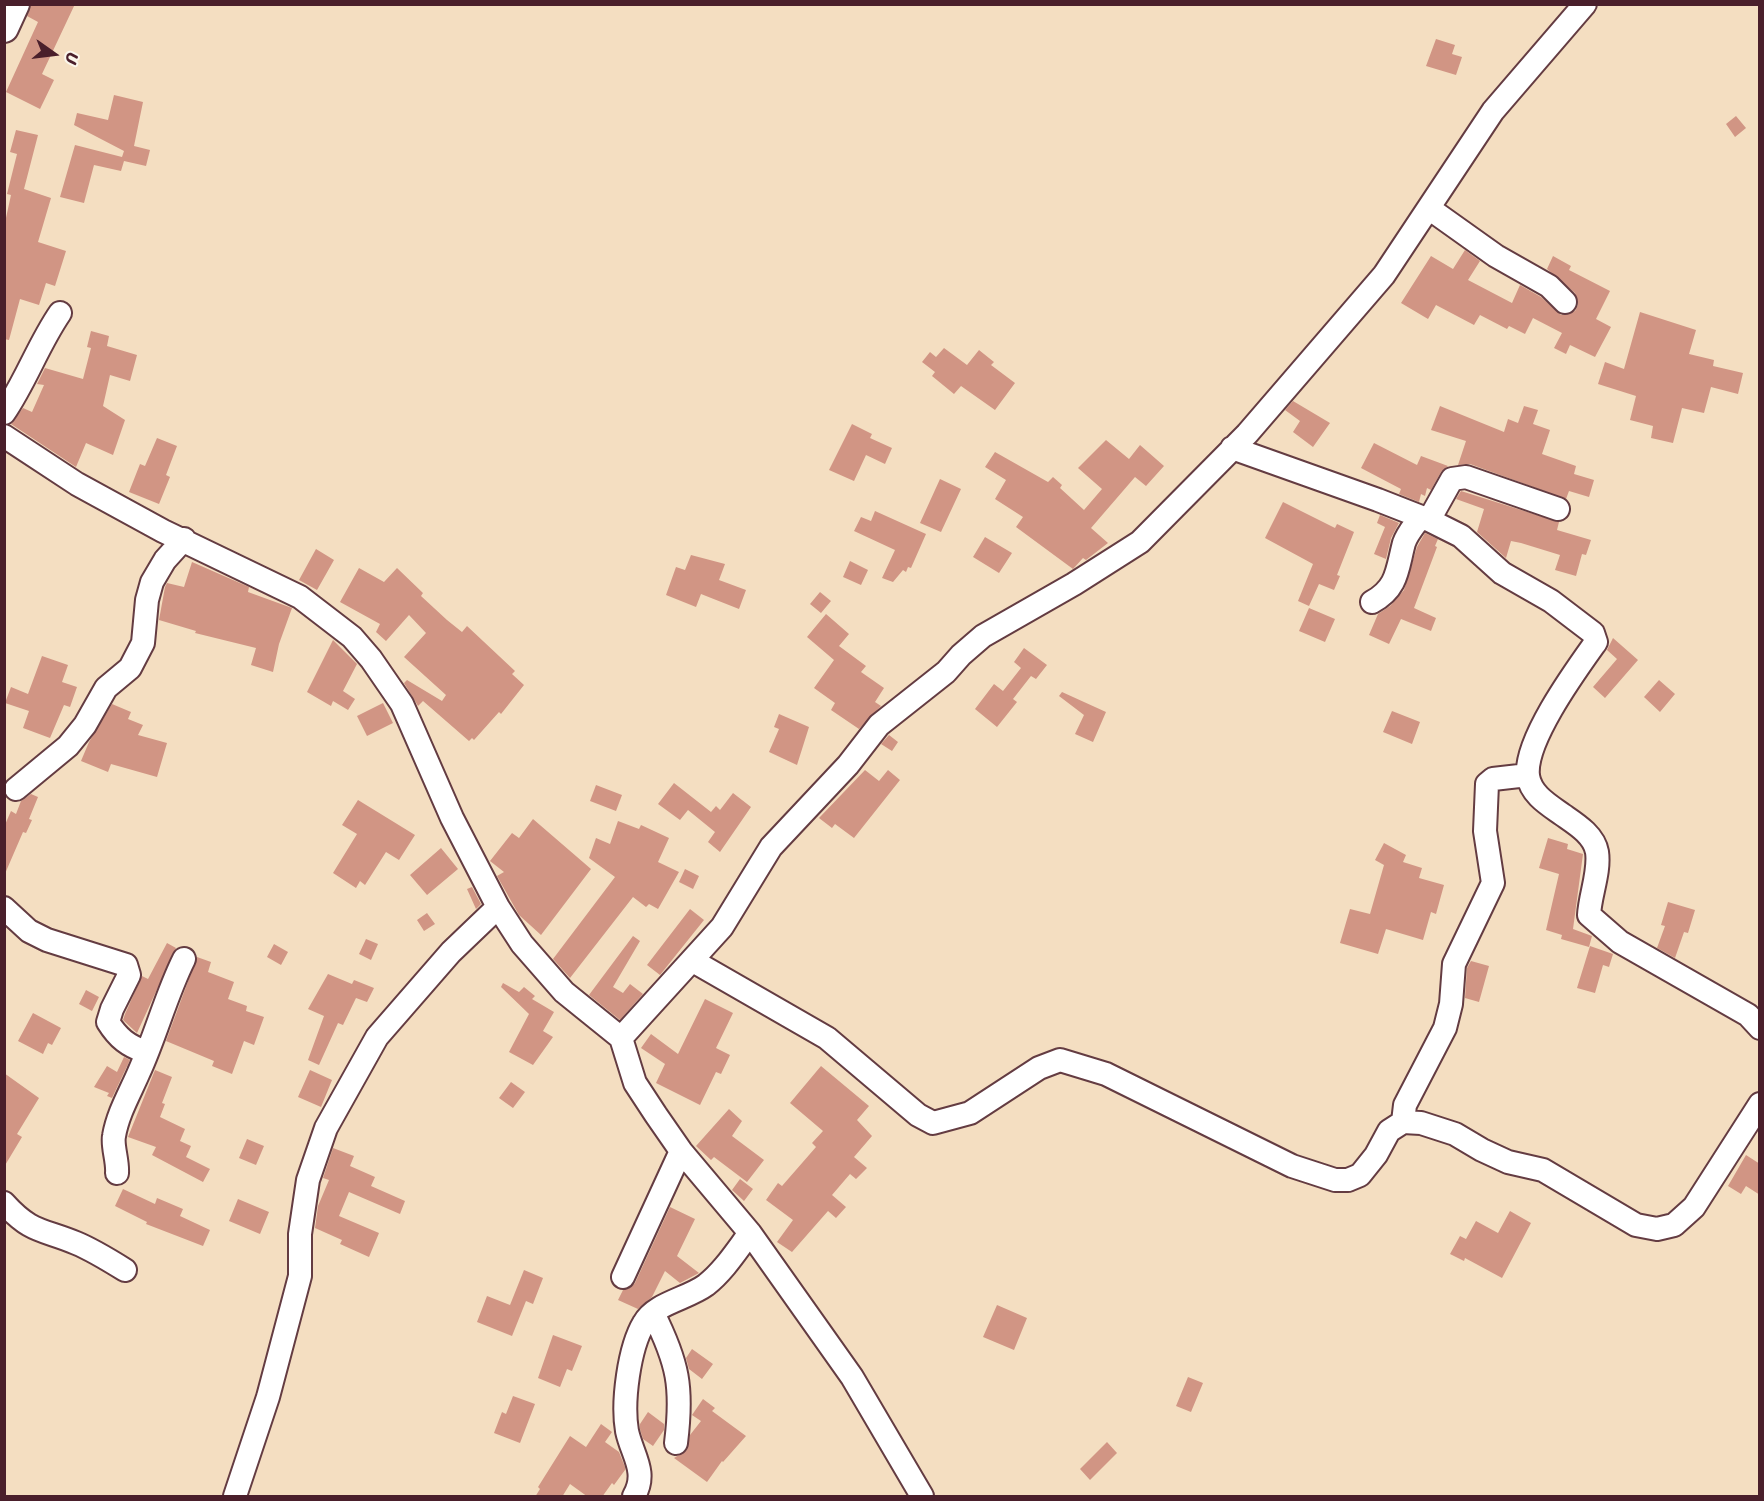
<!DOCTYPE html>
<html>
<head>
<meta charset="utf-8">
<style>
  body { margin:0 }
  #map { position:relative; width:1764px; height:1501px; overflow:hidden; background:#f4dec1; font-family:Sriracha,sans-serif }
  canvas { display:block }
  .frame { position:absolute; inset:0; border:6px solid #4a1f2b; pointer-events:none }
  .north { position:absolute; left:24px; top:24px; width:60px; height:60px; -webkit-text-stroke:4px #fbf7ec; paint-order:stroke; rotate:104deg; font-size:16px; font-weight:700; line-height:24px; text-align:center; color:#4a1f2b }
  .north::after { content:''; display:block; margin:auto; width:21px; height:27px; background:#4a1f2b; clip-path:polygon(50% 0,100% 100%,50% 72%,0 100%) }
</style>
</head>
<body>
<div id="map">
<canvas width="1764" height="1501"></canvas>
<div class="frame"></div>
<div class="north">U</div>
</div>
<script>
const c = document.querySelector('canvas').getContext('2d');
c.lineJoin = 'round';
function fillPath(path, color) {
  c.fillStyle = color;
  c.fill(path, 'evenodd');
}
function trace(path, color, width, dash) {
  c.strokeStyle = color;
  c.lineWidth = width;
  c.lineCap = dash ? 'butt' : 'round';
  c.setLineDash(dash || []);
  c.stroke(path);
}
fillPath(new Path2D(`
  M31 4H75L42 74 54 80 40 109 6 92 38 22 27 16Z
  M1436 39 1455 45 1452 54 1462 57 1456 75 1426 66Z
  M114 95 143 102 134 146 150 150 146 166 124 161 121 171 94 165 84 203 60 197 75 145 122 157 124 151 74 125 77 113 108 120Z
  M1736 116 1746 128 1735 137 1726 124Z
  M16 130 38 135 24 189 51 198 38 242 66 251 55 286 46 283 39 305 20 299 9 340 4 339V227L11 195 7 194 17 154 10 152Z
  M1465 250 1480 261 1468 280 1512 303 1520 285 1541 297 1561 315 1575 311 1578 305 1575 293 1547 269 1553 256 1571 266 1569 270 1610 291 1596 319 1611 327 1595 357 1570 345 1566 354 1554 348 1562 333 1533 318 1525 334 1509 326 1507 329 1480 315 1474 325 1436 305 1428 319 1401 303 1431 256 1453 269Z
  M1640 312 1696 330 1689 354 1714 360 1713 366 1743 373 1738 394 1711 387 1704 413 1682 408 1673 443 1651 438 1653 426 1630 420 1636 396 1598 384 1605 362 1624 369Z
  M91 331 109 336 107 346 137 355 130 381 110 375 103 406 125 420 113 455 86 443 76 467 11 424 23 408 32 412 44 385 37 384 45 368 83 379 91 348 87 347Z
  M944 348 967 365 979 350 994 362 991 365 1015 383 995 410 961 386 954 394 932 376 935 372 922 362 930 352 936 357Z
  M1293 401 1330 423 1313 447 1293 432 1300 421 1285 410Z
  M1440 406 1504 432 1508 419 1518 423 1524 406 1538 410 1533 424 1550 430 1542 454 1576 466 1574 474 1594 480 1589 497 1569 491 1566 499 1470 464 1458 465 1466 441 1431 430Z
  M852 424 872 434 870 438 892 448 885 464 866 455 854 481 829 470Z
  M157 438 177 446 166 475 170 477 159 504 129 492 140 464 145 466Z
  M1106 440 1129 459 1140 445 1164 466 1146 486 1135 477 1091 528 1108 543 1086 560 1083 558 1073 569 1016 527 1023 517 995 499 1006 480 985 467 995 452 1048 482 1053 477 1062 485 1060 488 1084 510 1102 489 1078 468Z
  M1374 443 1417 465 1421 456 1448 466 1441 472 1431 490 1427 488 1425 496 1421 494 1419 502 1399 494 1401 489 1361 468Z
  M940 479 961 489 941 532 920 523Z
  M1461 491 1559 522 1557 530 1591 540 1586 555 1582 554 1576 576 1555 570 1560 555 1521 543 1511 541 1506 558 1477 532 1484 509 1456 499Z
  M1283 502 1335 528 1337 524 1354 532 1337 575 1340 576 1334 590 1319 584 1309 606 1298 601 1313 564 1265 538Z
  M875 511 926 534 911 568 908 567 906 572 903 570 893 582 882 578 895 550 854 531 861 517 871 521Z
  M1380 515 1399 523 1391 538 1386 559 1374 554 1385 527 1377 523Z
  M1425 533 1438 539 1435 546 1437 547 1414 608 1436 618 1431 631 1401 619 1389 644 1369 635 1378 614 1390 606 1404 590 1417 547Z
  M985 537 1012 553 999 573 973 557Z
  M316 549 334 560 317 590 299 580Z
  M691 555 725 564 719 580 746 590 739 609 701 594 696 607 666 595 676 567 685 570Z
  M850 561 868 570 861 585 843 577Z
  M192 562 249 587 248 592 292 608 279 644 273 672 251 665 256 648 195 633 196 631 159 620 165 587 167 583 184 587Z
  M359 568 384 582 397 568 423 593 421 596 447 620 462 632 467 626 515 671 512 674 524 685 501 714 499 712 474 740 472 738 469 741 423 701 418 706 404 683 407 680 442 701 446 695 404 657 426 633 409 615 386 641 376 632 380 624 340 602Z
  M820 592 831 601 821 613 810 604Z
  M1309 608 1335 619 1325 642 1299 631Z
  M826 614 849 634 839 646 866 666 861 672 884 688 875 702 881 706 859 729 831 710 835 703 814 688 834 660 807 637Z
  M1613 638 1638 660 1605 698 1593 687 1617 659 1607 650Z
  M333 640 357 664 343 691 355 699 348 710 333 701 331 706 307 692Z
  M1024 648 1047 665 1036 679 1031 676 1013 699 1017 702 997 727 975 709 994 684 1003 691 1021 668 1014 662Z
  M42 656 68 665 62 682 77 687 70 707 64 705 50 738 23 728 29 711 5 703 11 687 28 694Z
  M1659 680 1675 694 1660 712 1644 697Z
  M1062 692 1106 712 1093 742 1075 734 1084 715 1059 696Z
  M383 703 393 723 367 736 357 716Z
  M112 704 131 712 128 719 143 725 138 735 167 743 157 777 111 764 108 772 81 761 89 742Z
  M1392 711 1420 722 1412 744 1383 732Z
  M779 714 809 727 797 765 769 752 779 729 774 727Z
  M889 735 898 742 892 751 881 744Z
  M865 770 879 781 888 770 900 780 854 838 835 824 832 828 819 818Z
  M674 783 711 812 716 806 720 810 733 793 751 807 720 852 708 842 715 832 688 810 680 820 658 804Z
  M596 785 622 795 616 811 590 801Z
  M31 794 38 797 29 819 32 820 26 833 23 832 4 876V827L11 811 16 814 21 801Z
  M358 800 415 835 399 860 386 852 365 885 360 881 356 888 333 873 357 834 342 825Z
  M533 819 591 869 541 935 519 915 497 876 504 872 490 861 512 833 519 838Z
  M618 821 639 829 641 825 669 838 658 862 679 872 658 909 649 904 646 907 633 897 570 978 553 959 615 877 589 858 596 838 610 844Z
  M1548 838 1568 844 1567 849 1583 854 1573 929 1592 936 1589 947 1561 939 1562 935 1546 930 1559 874 1539 868Z
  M1384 843 1406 855 1403 862 1422 868 1419 878 1444 885 1436 914 1431 912 1423 940 1386 929 1378 954 1340 943 1350 909 1370 914 1384 865 1375 860Z
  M441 848 458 869 427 895 410 875Z
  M685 869 699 876 693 889 679 882Z
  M472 887 481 904 476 909 467 889Z
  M1668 902 1695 910 1688 933 1684 932 1675 958 1657 948 1665 926 1661 925Z
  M690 909 704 920 660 975 647 965Z
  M427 913 435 924 424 931 417 920Z
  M633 936 640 941 613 987 623 993 630 984 643 994 620 1020 589 995Z
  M366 939 378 944 371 960 359 954Z
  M167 943 176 948 137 1033 123 1020 125 1014 142 976 148 979Z
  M274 944 288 952 281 965 267 957Z
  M1590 946 1613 954 1609 967 1603 965 1595 993 1577 988Z
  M197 957 211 962 208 972 234 982 228 999 247 1006 246 1011 264 1017 254 1045 244 1041 232 1074 212 1066 214 1061 166 1041Z
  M1471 961 1489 966 1479 1002 1465 998 1467 968Z
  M328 974 352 984 354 980 374 988 367 1002 356 998 343 1025 338 1023 319 1065 308 1060 324 1016 308 1009Z
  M503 983 519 992 524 987 535 996 532 999 554 1012 543 1031 553 1037 533 1065 509 1052 529 1014 501 987Z
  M86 990 99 997 92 1011 79 1004Z
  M705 999 733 1013 716 1048 730 1055 721 1074 716 1072 700 1105 656 1083 665 1064 641 1048 651 1034 678 1054Z
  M33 1013 61 1028 52 1045 48 1043 43 1054 18 1041Z
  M124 1057 130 1060 112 1098 107 1096 109 1093 94 1087 107 1066 117 1072Z
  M821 1066 869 1106 857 1120 872 1136 854 1157 867 1168 856 1179 850 1174 832 1195 846 1207 836 1218 828 1211 792 1252 777 1242 793 1220 766 1200 778 1183 782 1186 816 1147 812 1143 823 1131 790 1103Z
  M155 1070 172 1077 162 1103 165 1104 160 1117 185 1129 180 1141 191 1146 186 1157 210 1169 203 1182 152 1155 156 1147 128 1137Z
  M310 1070 332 1080 321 1107 298 1097Z
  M4 1073 39 1098 17 1134 22 1137 4 1167Z
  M511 1082 525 1092 513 1108 499 1098Z
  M729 1109 742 1121 732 1136 764 1160 747 1182 714 1157 711 1160 696 1146Z
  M247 1139 264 1146 256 1165 239 1158Z
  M333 1148 354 1156 350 1166 375 1177 371 1186 405 1201 400 1214 349 1192 339 1216 379 1233 369 1257 340 1244 342 1240 315 1228 318 1206 329 1180 323 1178Z
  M1746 1155 1760 1164V1195L1746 1186 1741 1194 1728 1186Z
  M740 1179 753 1189 744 1201 732 1190Z
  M123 1189 155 1204 157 1198 183 1209 180 1216 210 1230 203 1246 146 1224 147 1222 115 1206Z
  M238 1199 269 1212 260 1234 229 1221Z
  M670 1207 695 1219 677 1256 699 1273 680 1283 665 1271 652 1297 638 1309 618 1300 623 1290 630 1288 635 1283Z
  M1510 1211 1531 1223 1502 1278 1465 1258 1464 1261 1450 1254 1460 1236 1466 1239 1476 1221 1498 1233Z
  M524 1270 543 1278 533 1304 526 1301 512 1336 477 1322 487 1296 510 1305Z
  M997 1305 1027 1318 1014 1350 983 1337Z
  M553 1335 582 1346 572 1371 567 1369 560 1387 538 1378Z
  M692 1349 713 1364 702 1379 689 1369 686 1358Z
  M1188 1377 1203 1383 1191 1412 1176 1406Z
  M513 1396 535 1404 520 1443 494 1433 502 1412 506 1414Z
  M703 1399 715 1408 712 1411 746 1436 723 1462 722 1461 707 1482 674 1458 687 1450 690 1435 701 1421 692 1415Z
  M648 1412 664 1424V1430L653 1446 643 1439 640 1429V1424Z
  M601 1424 612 1432 605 1442 619 1452 625 1467V1470L614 1485 612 1483 602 1497H588L570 1484 562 1497H535L540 1489 538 1487 570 1436 586 1447Z
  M1107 1442 1117 1453 1090 1480 1080 1469Z`), '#d19584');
const minor = new Path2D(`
  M1430 209 1496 256 1549 286 1565 302
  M4 413C26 381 38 345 60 313
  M4 436 77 484 163 531 300 597 352 637 371 659 402 704 452 818 498 907 522 944 564 992 621 1038 635 1083 656 1115 681 1151 750 1233 852 1377 922 1496
  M1232 448 1378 500 1429 520 1461 536 1502 573 1551 601 1593 633 1596 642C1576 670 1524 741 1528 776 1531 795 1549 805 1563 815 1576 824 1594 835 1597 852 1600 872 1590 895 1589 915L1620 942 1748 1015 1760 1028
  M1429 520 1452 479 1466 477 1558 509
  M1372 602C1398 588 1397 569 1404 543 1407 534 1414 526 1419 519
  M16 789 68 746 85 725 106 688 130 668 143 643 147 600 152 582 165 560 184 539
  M4 908 29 931 47 940 126 965 129 975 112 1009 108 1022C118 1038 128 1046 146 1052
  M693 961 827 1038 918 1115 933 1123 970 1113 1039 1068 1060 1060 1106 1074 1292 1166 1335 1180H1348L1360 1175 1376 1155 1389 1131 1403 1122 1421 1123 1455 1134 1482 1150 1508 1162 1543 1170 1636 1225 1657 1229 1674 1225 1694 1207 1760 1104
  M621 1038 722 927 771 847 848 765 879 725 946 672 961 655 983 636 1074 584 1140 542 1247 434 1384 275 1493 111 1585 4
  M1403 1122 1405 1105 1445 1028 1451 1004 1454 964 1493 883 1485 831 1487 784 1493 779 1528 775
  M117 1173C118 1161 112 1146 114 1136 118 1113 130 1093 139 1072 156 1035 166 995 184 959
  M4 1203C31 1233 42 1229 76 1243 93 1250 109 1260 125 1270
  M623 1277 681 1151
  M653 1313C678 1363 683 1387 676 1443
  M235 1496 268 1397 300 1276V1234L308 1180 326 1128 377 1037 451 952 498 907
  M634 1496C648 1472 632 1455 627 1431 622 1402 629 1348 644 1323 655 1303 687 1299 706 1285 724 1271 737 1250 750 1233`);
const major = new Path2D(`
  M4 28 15 4`);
trace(minor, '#643c42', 26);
trace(major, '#643c42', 32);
trace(minor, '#fff', 22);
trace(major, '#fff', 28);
</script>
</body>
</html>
